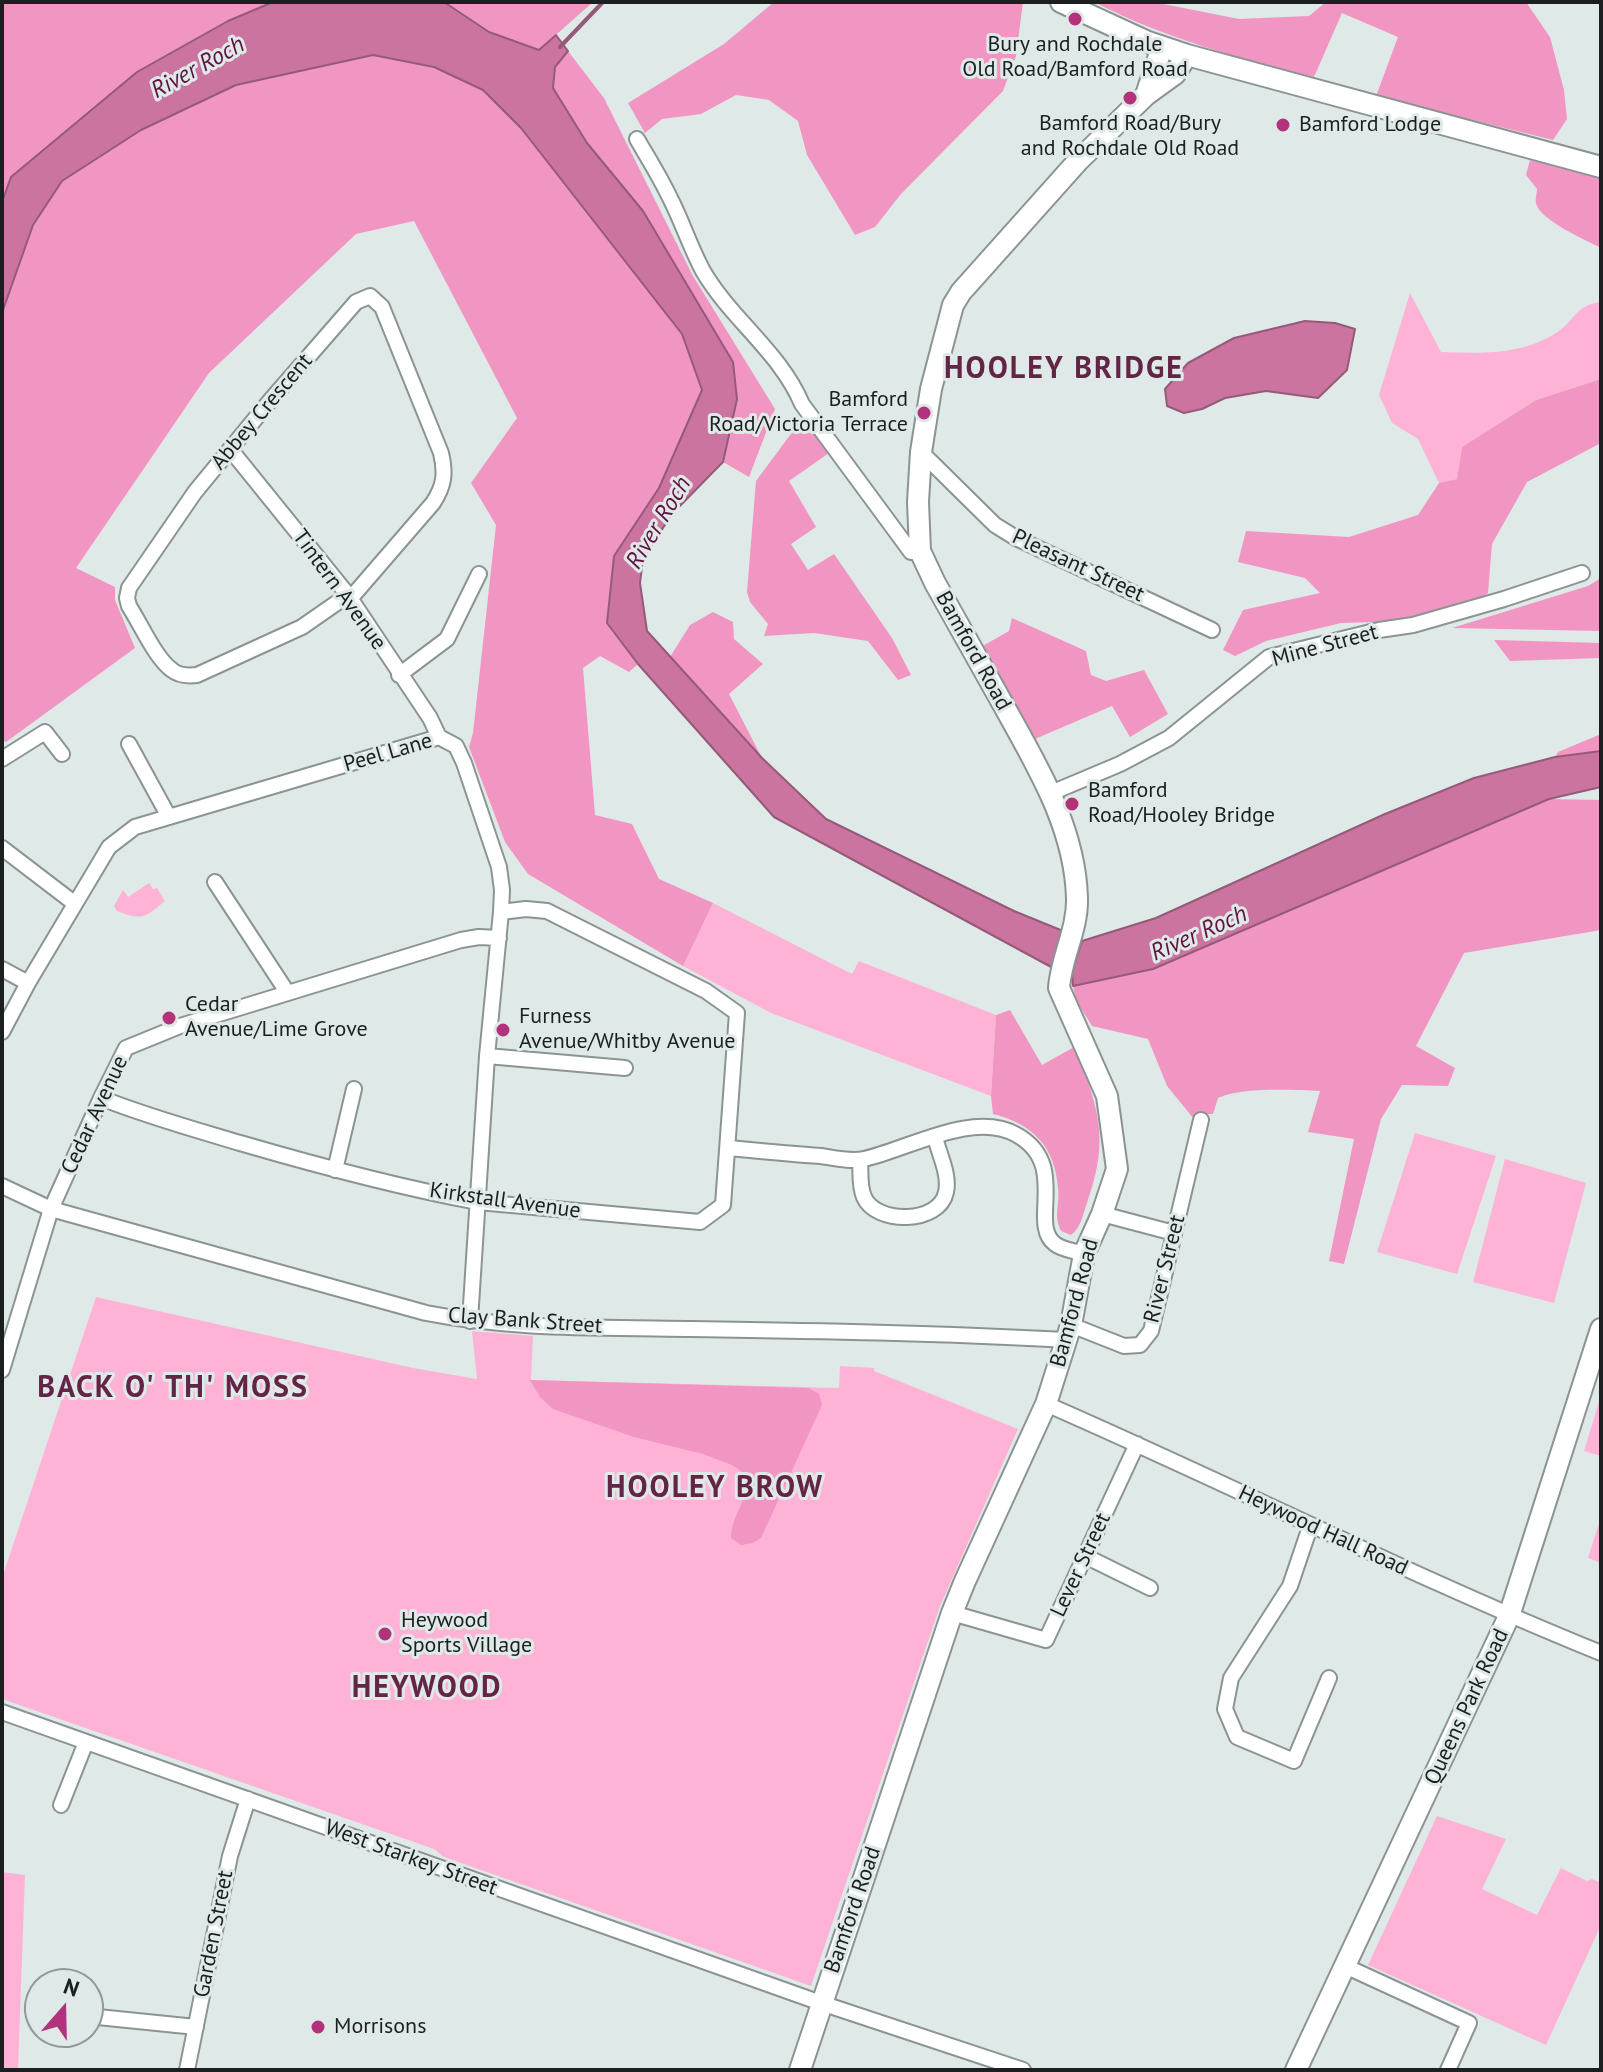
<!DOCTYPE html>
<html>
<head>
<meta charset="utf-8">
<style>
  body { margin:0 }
  #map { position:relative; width:1603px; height:2072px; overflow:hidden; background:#dfe9e8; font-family:"PT Sans",sans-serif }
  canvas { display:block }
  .frame { position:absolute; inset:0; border:4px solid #1c1f1f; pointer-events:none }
  .north { position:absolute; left:24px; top:1968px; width:80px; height:80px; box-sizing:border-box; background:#dfe9e8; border:2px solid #919898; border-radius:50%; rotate:20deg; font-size:22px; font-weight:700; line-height:32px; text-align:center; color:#1c1f1f }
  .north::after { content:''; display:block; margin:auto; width:28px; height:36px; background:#b3327c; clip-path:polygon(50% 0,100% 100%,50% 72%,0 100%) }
</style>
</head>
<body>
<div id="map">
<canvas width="1603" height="2072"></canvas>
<div class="frame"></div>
<div class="north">N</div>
</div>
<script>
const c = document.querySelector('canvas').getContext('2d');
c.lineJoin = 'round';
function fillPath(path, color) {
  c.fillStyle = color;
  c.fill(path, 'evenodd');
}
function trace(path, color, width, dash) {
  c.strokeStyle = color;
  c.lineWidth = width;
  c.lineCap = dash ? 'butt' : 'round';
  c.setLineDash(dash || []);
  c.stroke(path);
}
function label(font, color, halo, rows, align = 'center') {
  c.font = font + ' "PT Sans",sans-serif';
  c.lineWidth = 6;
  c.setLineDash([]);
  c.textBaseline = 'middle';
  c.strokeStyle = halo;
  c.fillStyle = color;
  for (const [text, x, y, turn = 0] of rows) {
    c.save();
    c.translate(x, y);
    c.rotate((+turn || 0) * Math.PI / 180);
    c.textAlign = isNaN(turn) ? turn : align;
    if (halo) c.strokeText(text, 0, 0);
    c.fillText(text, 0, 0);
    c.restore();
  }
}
fillPath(new Path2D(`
  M1410 293 1441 352C1482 353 1519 356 1556 333 1574 322 1575 305 1601 302V379L1536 400 1462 447 1457 479 1439 483 1418 439 1392 423 1379 395Z
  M149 883 153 889 157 888 165 901C144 918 143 921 117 911L114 906 123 890 128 897Z
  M713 903 852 974 859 961 996 1015 991 1096 771 1013 683 966Z
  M1415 1133 1496 1156 1457 1274 1377 1252Z
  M1505 1159 1586 1183 1554 1303 1473 1282Z
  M96 1297 413 1368 477 1379 472 1331 533 1336 531 1380 839 1388 840 1366 874 1368V1371L1018 1429 940 1606 811 1986 444 1857 434 1849 2 1699C2 1680 5 1654 2 1640V1578Z
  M1601 1395V1456L1584 1451Z
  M1601 1517V1563L1588 1558Z
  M1437 1816 1506 1839 1482 1889 1537 1915 1561 1868 1587 1881 1592 1879 1601 1883V1925L1546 2045 1368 1965Z
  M2 1872 25 1875 18 2070H2Z`), '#feb3d6');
fillPath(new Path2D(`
  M2 2H273L228 21 137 72 11 177 2 202Z
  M444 2H593L539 50 489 32Z
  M774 2H1023L1016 56 1003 91 901 194 875 227 855 235 807 155 798 121 769 100 736 95 701 114 662 119 645 133 628 103 724 44Z
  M1094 2H1153L1239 19 1309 16 1326 2H1526L1550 37 1564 90 1567 119 1553 140 1376 96 1398 37 1342 13 1314 77C1238 58 1164 38 1094 2Z
  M568 51 604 98 693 276 775 409 749 477 723 462 737 399 553 88 555 67Z
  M373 55 434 67 483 90 521 128 682 334 702 390 659 488 614 556 607 623 638 664 629 672 600 656 583 668 595 815 632 824 659 879 713 903 683 966 528 874 505 842 469 747 473 733 496 525 471 483 517 418 414 221 356 234 209 373 76 568 115 587V600L135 648 6 742 2 740V313L33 225 62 181 141 130 236 85Z
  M1530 160 1601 178V248C1586 240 1539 220 1536 203 1535 198 1537 194 1537 189L1526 175Z
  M1601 379V443L1527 482 1492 544 1488 593 1478 601 1405 621 1341 623 1266 641 1235 656 1223 650 1243 610 1320 593 1305 578 1238 562 1246 531 1349 537 1418 515 1439 483 1457 479 1462 447 1536 400Z
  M802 419 829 453 789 481 816 527 791 544 808 570 834 554 892 638 911 675 898 680 868 641 814 633 764 636 768 624 750 602 747 592 756 481Z
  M1601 578V631L1452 628 1588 586Z
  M713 612 733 622 734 639 763 664 729 694 762 758 670 657 690 625Z
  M1012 618 1086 651 1091 675 1106 681 1144 670 1168 714 1130 737 1112 706 1035 739 979 648 1009 631Z
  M1494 640 1601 643V658L1510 661Z
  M1601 734V751L1555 757 1558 752Z
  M1549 799 1601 800V930L1464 953 1416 1046 1455 1068 1448 1086 1402 1085 1381 1119 1344 1264 1329 1261 1354 1139 1308 1132 1320 1091C1292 1090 1243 1087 1218 1098L1213 1114H1201L1194 1119 1167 1086 1148 1039 1092 1026 1076 1000 1073 986 1153 969Z
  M1010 1010 1042 1065 1076 1046C1097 1109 1111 1136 1087 1203 1083 1214 1081 1228 1071 1235L1061 1231C1053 1213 1060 1207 1058 1188 1055 1147 1033 1124 993 1114L991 1096 996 1015Z
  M530 1380 809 1388 819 1394 822 1405 761 1538 753 1543 741 1545 731 1538C731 1518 746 1502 748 1481L741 1471 732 1465 703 1454 634 1437 553 1409 540 1397Z`), '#f196c2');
const water = new Path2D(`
  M273 2H444L489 32 539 50 556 35 568 51 555 67 553 88 587 143 643 211 733 362 737 399 723 462 672 514 643 559 640 583 647 631 762 758 826 819 1014 911 1063 931 1053 968 774 817 638 664 607 623 614 556 659 488 702 390 682 334 521 128 483 90 434 67 373 55 236 85 141 130 62 181 33 225 2 313V202L11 177 137 72 228 21Z
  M1305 321 1335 323 1355 329 1347 370 1318 398 1266 391 1225 398 1202 409 1184 413 1167 406 1165 389 1188 363 1234 338Z
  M1601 751V787L1549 799 1153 969 1073 986 1072 972 1082 941 1156 918 1385 814 1474 778 1555 757Z`);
fillPath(water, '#cb749f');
trace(water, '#965a79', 2);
trace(new Path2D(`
  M560 47 603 2`), '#965a79', 4);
const street = new Path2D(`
  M637 139C648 158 660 177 670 198 682 221 690 247 703 271 731 319 780 352 802 404L911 552 920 551
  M230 449 348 595 430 718 439 737
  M921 452 995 525 1016 538 1212 630
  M348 595 302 627 197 675C188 676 179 676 172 670 156 659 140 623 129 606L127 598 129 588 195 492 269 402 356 302 370 296 382 307 441 453C446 474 444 486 433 503L350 599
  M399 675 447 639 479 574
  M129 744 169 817
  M2 759 45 732 62 754
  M1051 793 1120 764 1169 738 1269 657 1379 630 1413 625 1504 599 1582 573
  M2 848 74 903
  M215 882 287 992
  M2 969 28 983
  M2 1032 28 983 109 847 135 827 439 737 456 746 464 763 499 867 502 890 501 912 526 909 547 911 706 991 737 1013 723 1205 700 1222 478 1202C397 1187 319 1166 240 1143 193 1129 146 1116 101 1098
  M487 1056 625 1068
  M729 1148C760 1151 790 1154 821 1156 834 1158 851 1162 864 1159 909 1149 973 1110 1017 1135 1070 1165 1028 1224 1055 1244 1063 1250 1075 1251 1084 1254
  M860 1160C861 1172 859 1186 864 1197 876 1225 940 1224 946 1192 950 1175 939 1154 935 1137
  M335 1170 354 1089
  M2 1186 51 1209 426 1313C513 1330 602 1327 691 1329 816 1331 941 1333 1066 1340
  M1102 1214 1174 1233
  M470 1321 487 1056 501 912
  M1071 1325 1124 1346 1140 1345 1151 1331 1201 1120
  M2 1370 51 1209 101 1098 126 1048 180 1026 461 940 479 937 499 938
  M1046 1404C1232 1485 1413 1577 1601 1653
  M1310 1527 1290 1586 1231 1678 1225 1709 1237 1737 1294 1761 1329 1678
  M1085 1556 1150 1588
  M952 1613 1046 1640 1137 1444
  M2 1712 821 2003 1023 2070
  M61 1805 86 1742
  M1345 1966 1469 2023 1448 2070
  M88 2016 196 2027
  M187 2070 230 1856 248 1799`);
const secondary = new Path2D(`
  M1061 2 1148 42 1187 55 1601 167
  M1146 95 1162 47
  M800 2070 952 1613 965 1581 1046 1404 1071 1325 1084 1254 1102 1214 1117 1169 1107 1096 1059 988C1061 958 1078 929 1077 898 1075 827 1037 766 1004 706 981 665 958 624 935 583L920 551 918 502 921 452 931 389 953 305 961 292 1078 161 1146 95 1175 74 1187 55
  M1296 2070 1509 1616 1601 1329`);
trace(street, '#8b9493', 18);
trace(secondary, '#8b9493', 24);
trace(street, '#fff', 14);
trace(secondary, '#fff', 20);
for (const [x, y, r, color] of [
  [1075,19,8,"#b3327c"],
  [1130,98,8,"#b3327c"],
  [1283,125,8,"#b3327c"],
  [924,413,8,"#b3327c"],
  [1072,804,8,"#b3327c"],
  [169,1018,8,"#b3327c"],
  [503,1030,8,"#b3327c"],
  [385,1634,8,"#b3327c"],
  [318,2027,8,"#b3327c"]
]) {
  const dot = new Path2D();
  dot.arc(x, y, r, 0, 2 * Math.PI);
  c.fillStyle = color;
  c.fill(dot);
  trace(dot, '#dfe9e8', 3);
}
label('22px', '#1c1f1f', '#dfe9e8', [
  ["Bury and Rochdale",1075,45,"center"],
  ["Old Road/Bamford Road",1075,70,"center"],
  ["Bamford Road/Bury",1130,124,"center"],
  ["and Rochdale Old Road",1130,149,"center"],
  ["Bamford Lodge",1299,125],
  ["Bamford",908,400,"right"],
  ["Road/Victoria Terrace",908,425,"right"],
  ["Bamford",1088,791],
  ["Road/Hooley Bridge",1088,816],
  ["Cedar",185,1005],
  ["Avenue/Lime Grove",185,1030],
  ["Furness",519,1017],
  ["Avenue/Whitby Avenue",519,1042],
  ["Heywood",401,1621],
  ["Sports Village",401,1646],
  ["Morrisons",334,2027]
], 'left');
label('22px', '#1c1f1f', '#dfe9e8', [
  ["Abbey Crescent",262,412,-50],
  ["Pleasant Street",1078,566,25],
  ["Tintern Avenue",339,590,54],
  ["Mine Street",1325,646,-15],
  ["Bamford Road",973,651,61],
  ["Peel Lane",388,753,-16],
  ["Cedar Avenue",95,1115,-65],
  ["Kirkstall Avenue",505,1201,8],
  ["River Street",1165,1269,-76],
  ["Bamford Road",1075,1303,-75],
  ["Clay Bank Street",525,1321,4],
  ["Heywood Hall Road",1323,1531,25],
  ["Lever Street",1081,1565,-65],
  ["Queens Park Road",1467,1707,-65],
  ["West Starkey Street",411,1858,20],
  ["Bamford Road",853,1910,-71],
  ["Garden Street",214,1934,-79]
]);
label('italic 24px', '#611240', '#dfe9e8', [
  ["River Roch",198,68,-29],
  ["River Roch",659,523,-59],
  ["River Roch",1199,934,-24]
]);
c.letterSpacing = '2px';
label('bold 30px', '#632446', '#dfe9e8', [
  ["HOOLEY BRIDGE",1064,369],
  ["BACK O' TH' MOSS",173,1388],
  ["HOOLEY BROW",715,1488],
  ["HEYWOOD",427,1688]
]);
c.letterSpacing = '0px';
</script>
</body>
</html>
